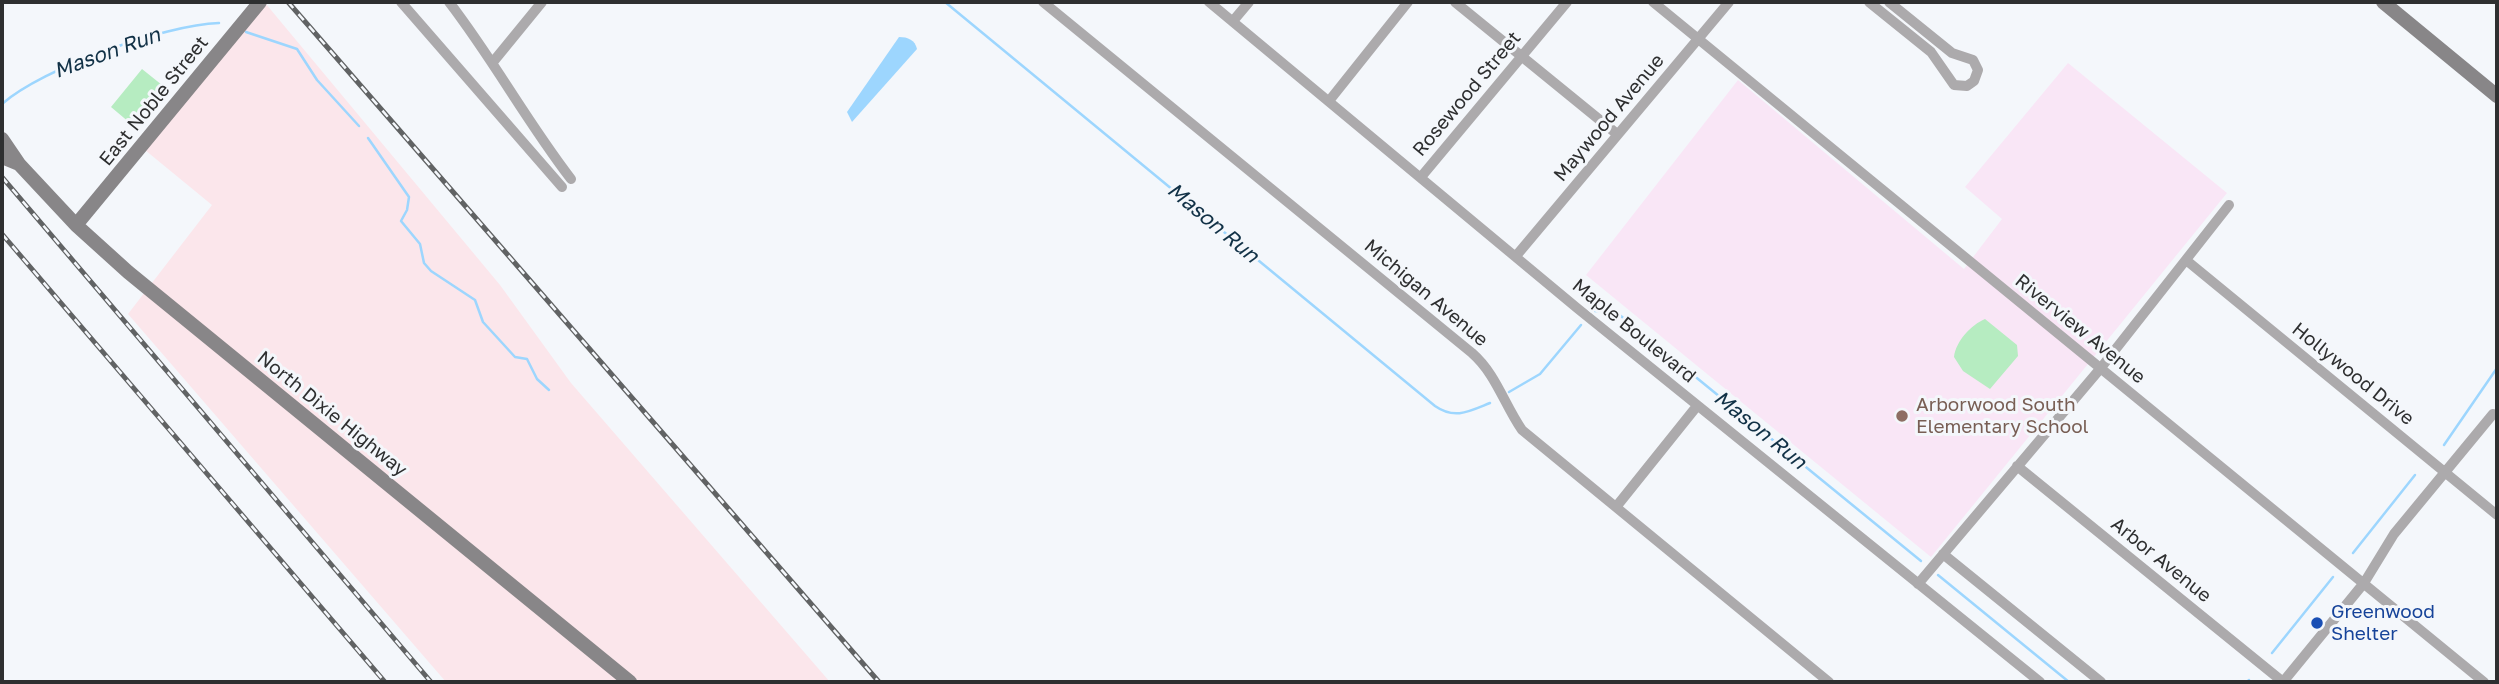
<!DOCTYPE html>
<html>
<head>
<meta charset="utf-8">
<style>
  body { margin:0 }
  #map { position:relative; width:2499px; height:684px; overflow:hidden; background:#f4f7fb; font-family:"Golos Text",sans-serif }
  canvas { display:block }
  .frame { position:absolute; inset:0; border:4px solid #2e2f30; pointer-events:none }
</style>
</head>
<body>
<div id="map">
<canvas width="2499" height="684"></canvas>
<div class="frame"></div>
</div>
<script>
const c = document.querySelector('canvas').getContext('2d');
c.lineJoin = 'round';
function fillPath(path, color) {
  c.fillStyle = color;
  c.fill(path, 'evenodd');
}
function trace(path, color, width, dash) {
  c.strokeStyle = color;
  c.lineWidth = width;
  c.lineCap = dash ? 'butt' : 'round';
  c.setLineDash(dash || []);
  c.stroke(path);
}
function label(font, color, halo, rows, align = 'center') {
  c.font = font + ' "Golos Text",sans-serif';
  c.lineWidth = 6;
  c.setLineDash([]);
  c.textBaseline = 'middle';
  c.strokeStyle = halo;
  c.fillStyle = color;
  for (const [text, x, y, turn = 0] of rows) {
    c.save();
    c.translate(x, y);
    c.rotate((+turn || 0) * Math.PI / 180);
    c.textAlign = isNaN(turn) ? turn : align;
    if (halo) c.strokeText(text, 0, 0);
    c.fillText(text, 0, 0);
    c.restore();
  }
}
fillPath(new Path2D(`
  M266 4 500 285 571 383 830 682H446L128 314 212 205 145 150Z`), '#fbe6eb');
fillPath(new Path2D(`
  M2068 63 2227 193 1931 557 1586 275 1738 80 1964 269 2002 219 1965 187Z`), '#f9e6f6');
fillPath(new Path2D(`
  M142 69 162 85 130 123 111 107Z
  M1985 319 2017 345 2018 356 1990 389 1963 371 1954 357C1956 341 1971 325 1985 319Z`), '#b6ecc1');
fillPath(new Path2D(`
  M899 37C908 37 915 40 917 49L852 122 847 112Z`), '#9dd6fe');
trace(new Path2D(`
  M945 2 1435 406C1455 420 1470 411 1490 403
  M246 32 297 49 317 80 359 126
  M2 104C43 68 164 25 219 23
  M368 138 409 197 407 210 401 221 420 244 424 263 431 271 475 300 483 322 515 357 527 359 537 379 549 390
  M1595 311 1616 312 1921 561
  M1509 392 1540 374 1581 325
  M2444 445 2497 368
  M2353 553 2415 475
  M1938 575 2069 682
  M2272 653 2333 577
  M2247 682 2249 680`), '#9dd6fe', 2.5);
trace(new Path2D(`
  M401 2 562 187
  M449 2C493 59 527 122 571 179
  M1043 2 1472 353C1496 374 1504 404 1522 430L1829 682
  M1209 2 1577 308 2040 682
  M1455 2 1617 134
  M1653 2 2484 682
  M1869 2 1931 52 1954 85 1967 86 1974 81 1978 70 1973 60 1952 53 1889 2
  M1233 21 1249 2
  M493 62 542 2
  M1329 101 1408 2
  M1421 177 1567 2
  M1516 256 1729 2
  M2186 260 2497 515
  M2017 466 2283 682 2364 583 2394 534 2493 414
  M1616 507 1697 406
  M1943 554 2101 682
  M1918 584 2100 369 2229 205`), '#acaaac', 10);
trace(new Path2D(`
  M2383 2 2497 96
  M2 139 19 164 76 225 128 272 630 682
  M2 157 19 164
  M76 225 260 2`), '#888688', 14);
const rail = new Path2D(`
  M288 2 879 682
  M2 177 431 682
  M2 234 385 682`);
trace(rail, '#616364', 5);
trace(rail, '#f4f7fb', 2.5, [8]);
for (const [x, y, r, color] of [
  [1902,416,7,"#8d6e63"],
  [2317,623,7,"#1a4fb4"]
]) {
  const dot = new Path2D();
  dot.arc(x, y, r, 0, 2 * Math.PI);
  c.fillStyle = color;
  c.fill(dot);
  trace(dot, '#f4f7fb', 2.5);
}
label('19px', '#2e2f30', '#f4f7fb', [
  ["Rosewood Street",1467,94,-50],
  ["East Noble Street",154,101,-51],
  ["Maywood Avenue",1609,118,-50],
  ["Michigan Avenue",1426,293,40],
  ["Riverview Avenue",2080,329,39],
  ["Maple Boulevard",1634,331,39],
  ["Hollywood Drive",2353,374,39],
  ["North Dixie Highway",332,414,39],
  ["Arbor Avenue",2161,560,39]
]);
label('19px', '#785e54', '#f4f7fb', [
  ["Arborwood South",1916,405],
  ["Elementary School",1916,427]
], 'left');
label('19px', '#164399', '#f4f7fb', [
  ["Greenwood",2331,612],
  ["Shelter",2331,634]
], 'left');
label('italic 21px', '#113146', '#f4f7fb', [
  ["Mason Run",107,53,-20],
  ["Mason Run",1213,223,40],
  ["Mason Run",1760,430,39]
]);
</script>
</body>
</html>
